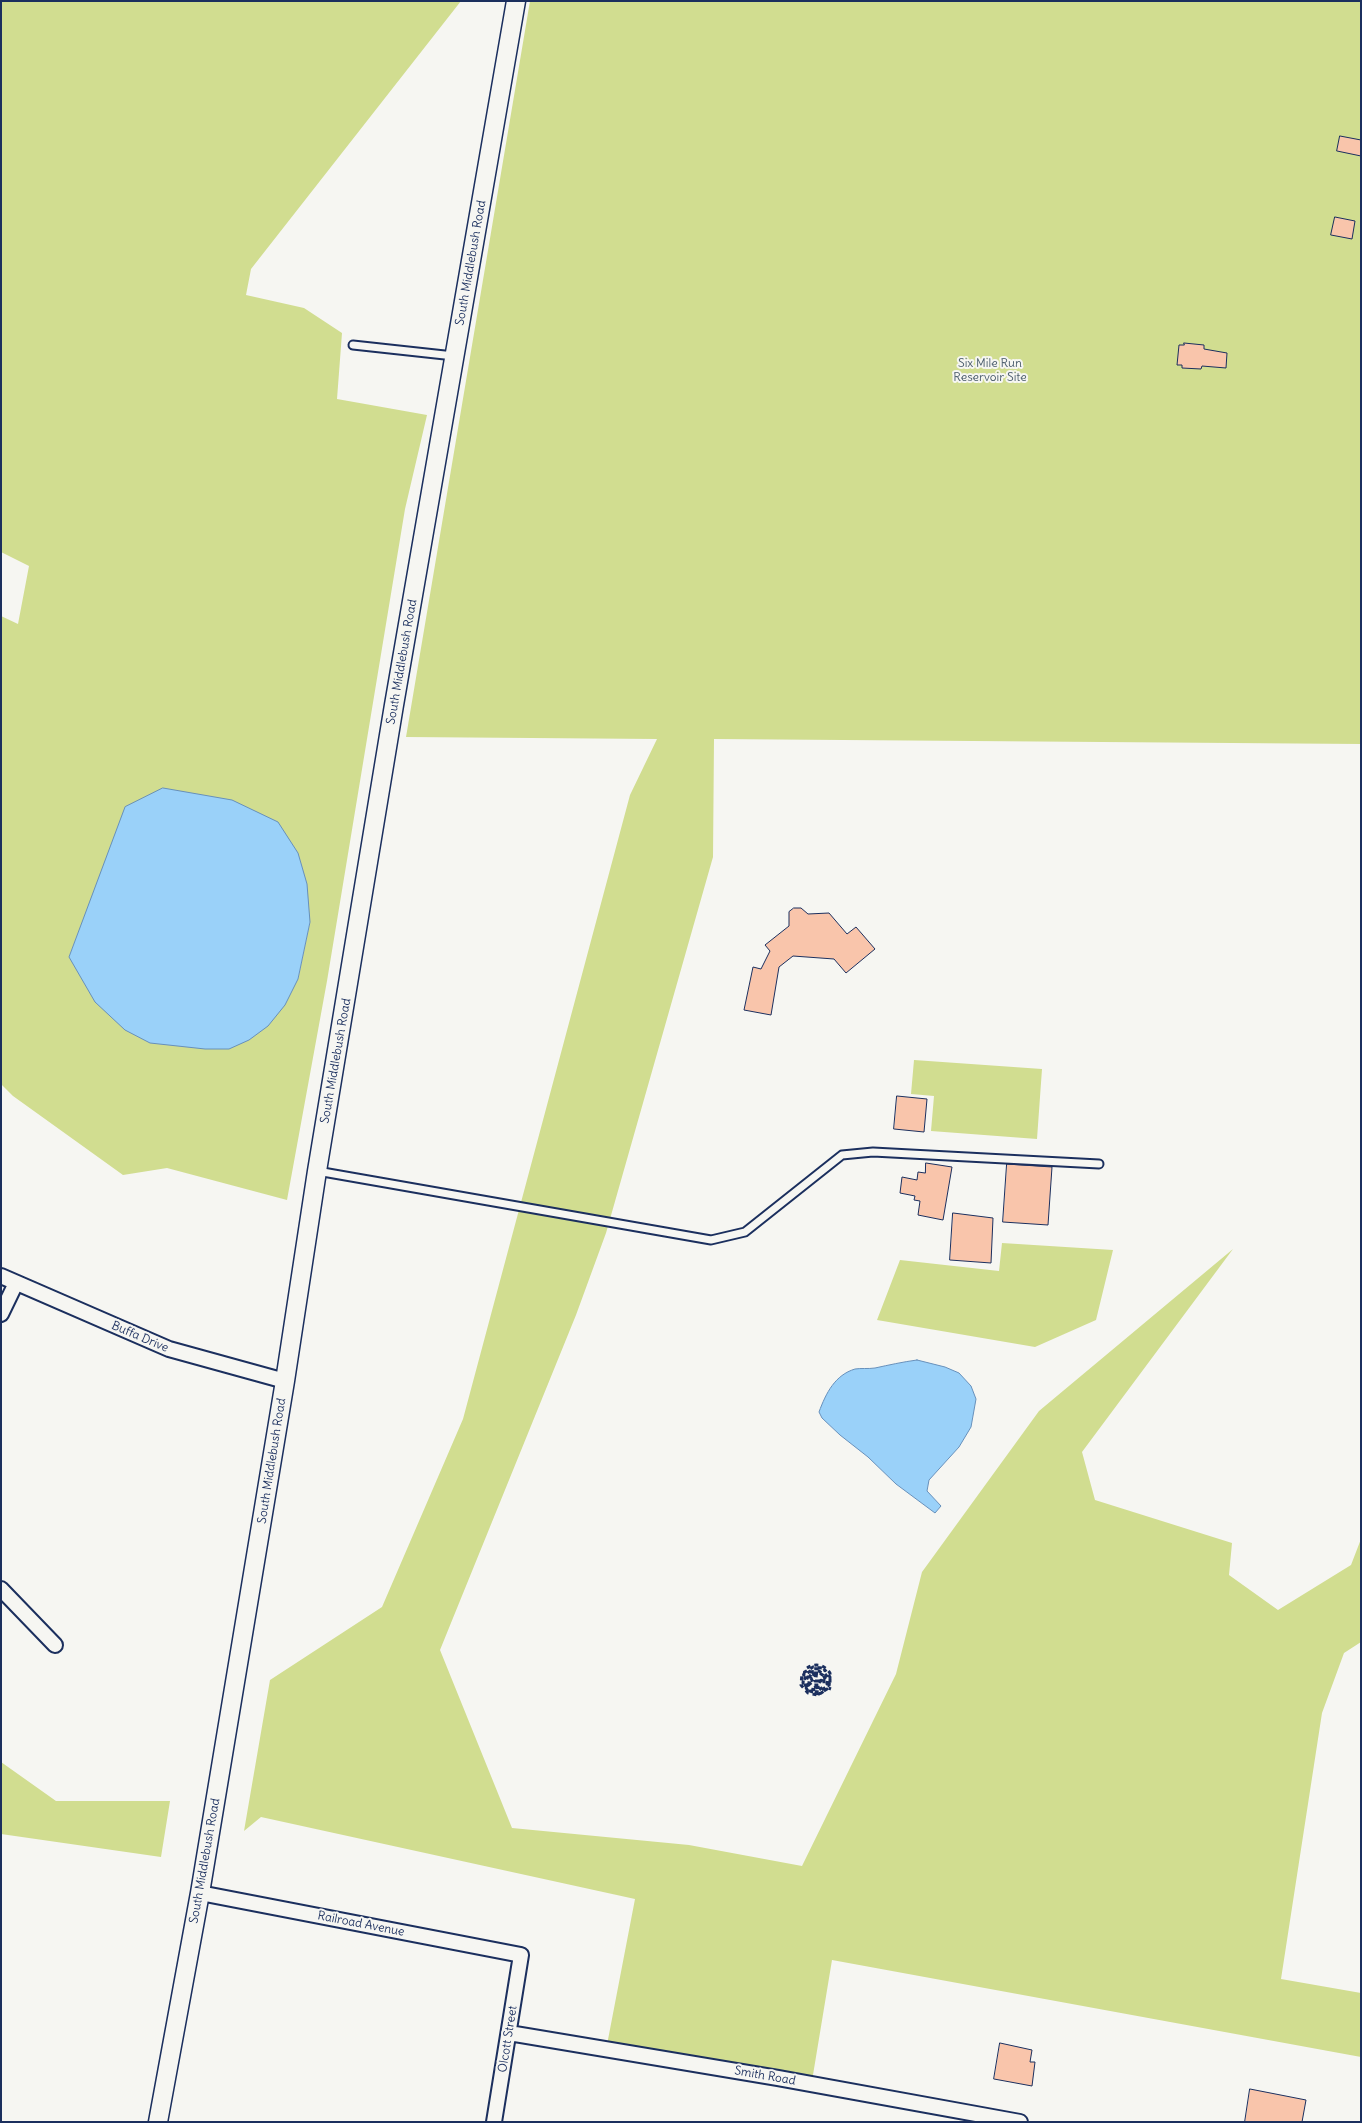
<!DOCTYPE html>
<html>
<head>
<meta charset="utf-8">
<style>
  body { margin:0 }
  #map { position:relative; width:1362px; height:2123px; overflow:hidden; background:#f6f6f2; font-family:Delius,sans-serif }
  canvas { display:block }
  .frame { position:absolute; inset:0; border:2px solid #1b2f5e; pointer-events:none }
</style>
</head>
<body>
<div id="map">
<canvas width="1362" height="2123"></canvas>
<div class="frame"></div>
</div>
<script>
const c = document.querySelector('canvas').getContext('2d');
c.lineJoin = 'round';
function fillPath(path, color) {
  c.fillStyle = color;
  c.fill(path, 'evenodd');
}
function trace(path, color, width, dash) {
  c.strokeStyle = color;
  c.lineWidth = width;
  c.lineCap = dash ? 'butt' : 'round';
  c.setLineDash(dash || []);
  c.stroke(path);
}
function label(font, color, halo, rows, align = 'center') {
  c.font = font + ' Delius,sans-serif';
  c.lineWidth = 4;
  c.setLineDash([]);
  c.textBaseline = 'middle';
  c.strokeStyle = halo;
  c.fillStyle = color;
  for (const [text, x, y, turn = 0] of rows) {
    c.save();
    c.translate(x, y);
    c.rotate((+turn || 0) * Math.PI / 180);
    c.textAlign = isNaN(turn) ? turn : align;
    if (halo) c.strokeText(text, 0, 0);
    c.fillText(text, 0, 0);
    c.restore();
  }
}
fillPath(new Path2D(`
  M1 1H461L251 269 246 295 304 308 342 333 337 399 427 415 405 509 327 981 287 1200 167 1168 123 1175 13 1096 1 1084V616L18 624 29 566 1 552ZM310 922 298 979 69 957 79 931Z
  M530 1H1361V744L714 739 713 857 606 1233 576 1315 440 1650 512 1828 689 1845 802 1866 896 1674 922 1572 1039 1411 1233 1249 1082 1452 1095 1500 1232 1543 1229 1575 1278 1610 1351 1565 1361 1539V1642L1344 1653 1322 1713 1281 1979 1361 1993V2057L832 1960 811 2087 606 2050 635 1899 261 1817 244 1831 270 1680 382 1607 463 1419 630 795 657 739 406 737Z
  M914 1060 1042 1069 1037 1139 931 1131 934 1096 911 1094Z
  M1002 1243 1113 1250 1096 1320 1035 1347 877 1320 900 1260 999 1271Z
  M1 1762 56 1801H170L161 1857 1 1834Z`), '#d1dd90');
const water = new Path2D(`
  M163 788 232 800 278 822 298 853 307 884 310 922 298 979 285 1005 268 1026 249 1040 229 1049H205L150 1043 125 1030 95 1002 69 957 125 807Z
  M917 1360 945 1367 959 1373 971 1386 976 1399 971 1427 959 1447 929 1480 927 1491 941 1506 935 1513 896 1484 868 1457 840 1435 822 1418 819 1412C826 1393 835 1375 855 1369 861 1368 868 1369 875 1368 889 1365 902 1362 917 1360Z`);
fillPath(water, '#9ad1f9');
trace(water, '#6790bb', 1);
const building = new Path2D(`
  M1340 136 1361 140V156L1337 151Z
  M1335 217 1355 221 1352 239 1331 235Z
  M1184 343 1204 345V349L1227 353 1226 368 1202 366 1201 369 1182 368V365H1177L1179 345H1184Z
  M794 908H801L808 914 829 913 847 934 856 927 875 949 846 973 834 959 793 956 779 967 771 1015 744 1010 753 967 761 969 770 951 765 945 789 926V912Z
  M897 1096 927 1099 924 1132 894 1129Z
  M926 1163 952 1167 943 1220 918 1215 920 1201 914 1200 915 1196 900 1193 902 1177 917 1180 918 1172 925 1173Z
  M1007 1164 1052 1167 1048 1225 1003 1222Z
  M953 1213 993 1218 991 1263 950 1260Z
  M1000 2043 1032 2050 1030 2062H1035L1032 2086 994 2079Z
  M1250 2089 1306 2100 1302 2122H1245Z`);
fillPath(building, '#f9c5ab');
trace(building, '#1b2f5e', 1);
const service = new Path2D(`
  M353 345 454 356
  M317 1171 711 1240 745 1232 842 1155 873 1152 1099 1164`);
const minor = new Path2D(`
  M1 1276 169 1349 285 1381
  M1 1314 16 1283
  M1 1589 55 1645
  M200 1893 521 1955 494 2122
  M509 2033 778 2078 1020 2122`);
const tertiary = new Path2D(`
  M158 2122 200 1893 285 1381 317 1171 394 705 516 1`);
trace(service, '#1b2f5e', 11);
trace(minor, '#1b2f5e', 18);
trace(tertiary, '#1b2f5e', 21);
trace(new Path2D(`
  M818 1681H815V1679L824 1684V1676L821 1674V1681L818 1676 811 1675 819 1673H812L808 1679 810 1686H812L809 1682 811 1678 814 1685H820L813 1688 823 1687 819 1690 810 1689 806 1681 810 1672 819 1671 823 1674 827 1684 828 1678 823 1671 825 1670 830 1677 829 1686H830V1673C823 1663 813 1663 804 1670L805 1672 813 1667 822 1668 813 1669 806 1674 804 1682 808 1691 803 1683 804 1674 802 1673 801 1685 808 1693 818 1695 827 1689 819 1694 810 1691 819 1692 826 1687 831 1689`), '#1b2f5e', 3, [4, 4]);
trace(service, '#f6f6f2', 7);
trace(minor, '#f6f6f2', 14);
trace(tertiary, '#f6f6f2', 18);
label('12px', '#1b2f5e', '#f6f6f2', [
  ["South Middlebush Road",471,263,-80],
  ["South Middlebush Road",402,662,-80],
  ["South Middlebush Road",336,1061,-80],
  ["Buffa Drive",140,1337,23],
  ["South Middlebush Road",272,1461,-81],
  ["South Middlebush Road",205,1861,-80],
  ["Railroad Avenue",361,1924,11],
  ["Olcott Street",508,2039,-81],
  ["Smith Road",765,2076,10]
]);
label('12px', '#485a6a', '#f6f6f2', [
  ["Six Mile Run",990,364],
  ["Reservoir Site",990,378]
]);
</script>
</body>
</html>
